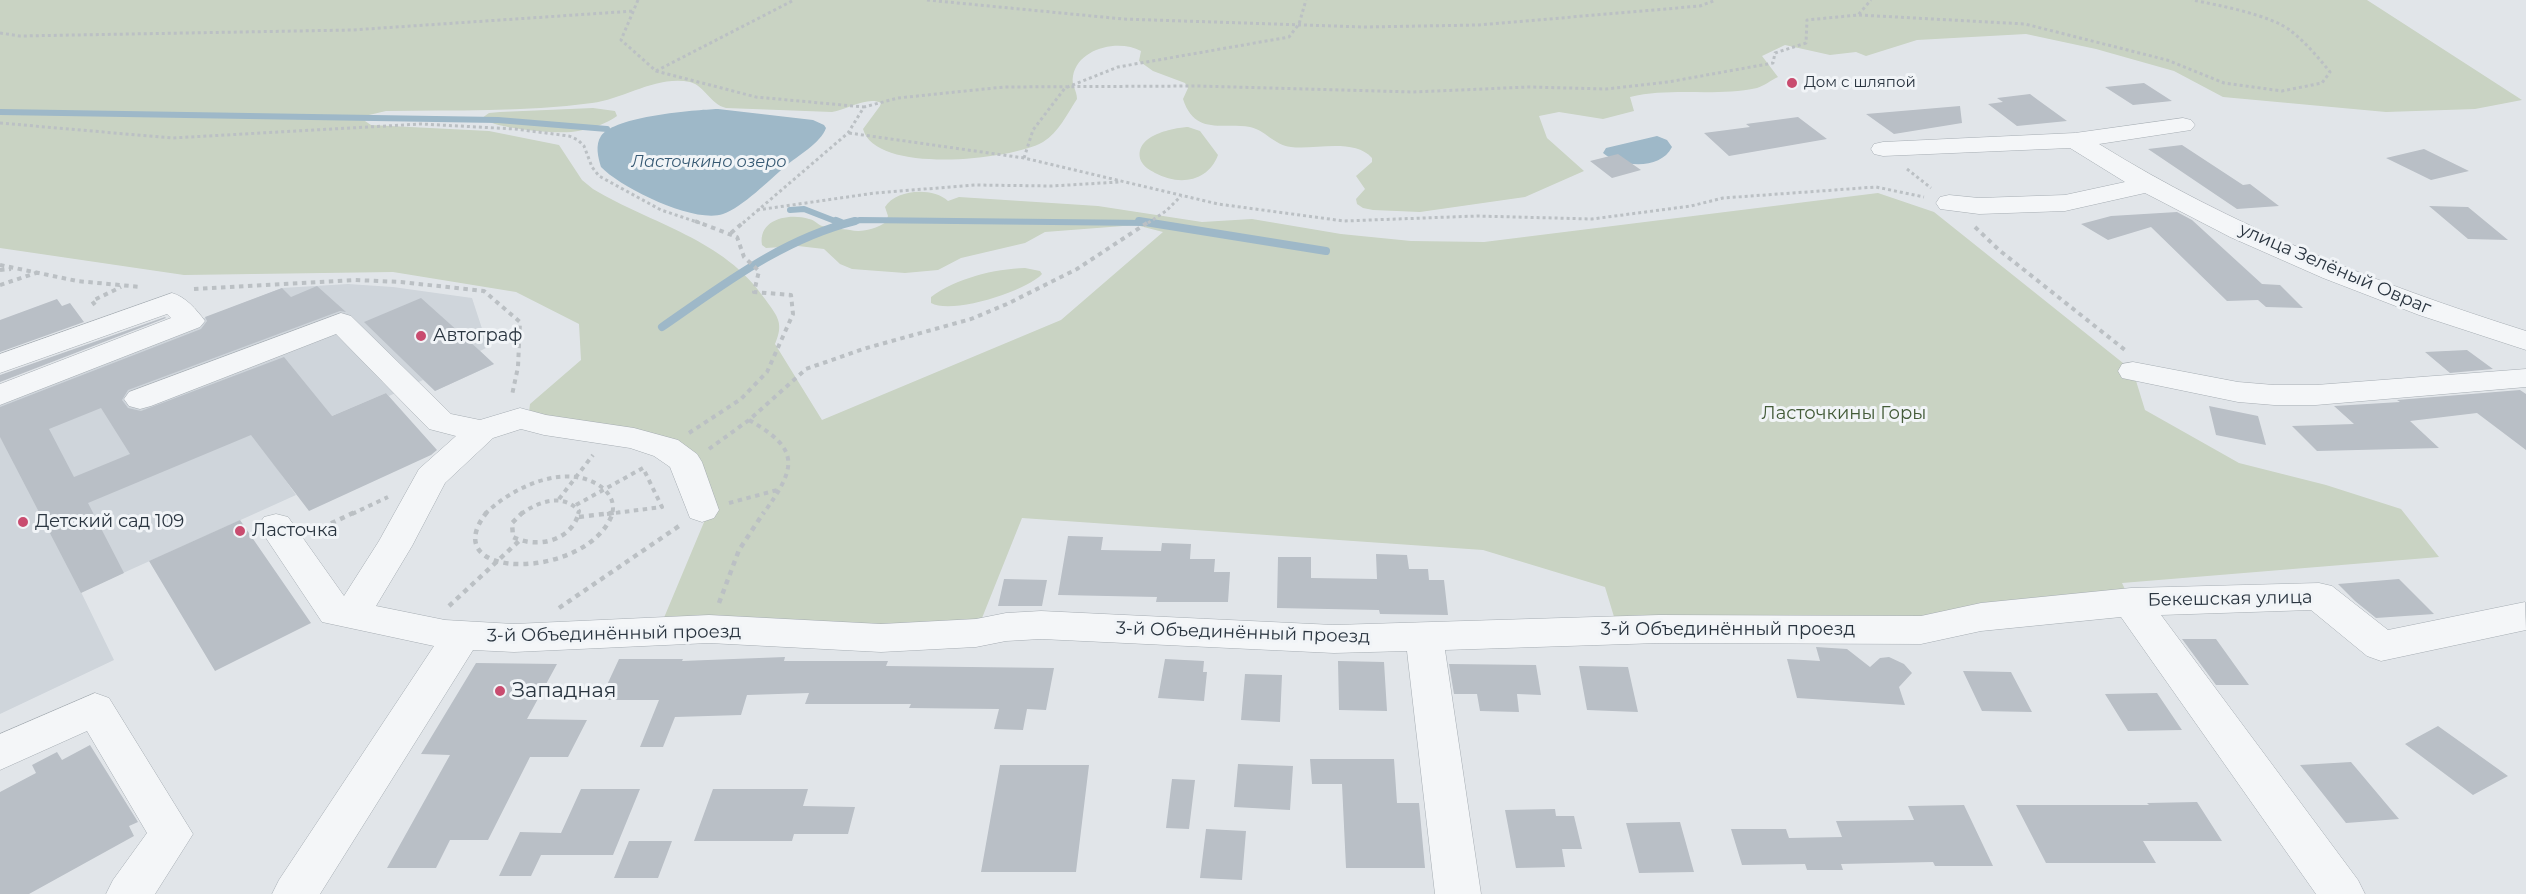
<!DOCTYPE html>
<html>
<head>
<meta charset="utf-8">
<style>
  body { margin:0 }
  canvas { display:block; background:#e1e5e9 }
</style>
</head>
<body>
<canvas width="2526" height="894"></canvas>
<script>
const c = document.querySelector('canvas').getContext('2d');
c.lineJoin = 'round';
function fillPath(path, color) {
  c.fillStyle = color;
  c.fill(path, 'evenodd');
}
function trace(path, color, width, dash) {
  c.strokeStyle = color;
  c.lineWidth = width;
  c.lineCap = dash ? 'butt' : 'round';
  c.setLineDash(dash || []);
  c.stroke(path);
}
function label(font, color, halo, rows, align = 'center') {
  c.font = font + ' Montserrat,sans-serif';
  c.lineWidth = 6;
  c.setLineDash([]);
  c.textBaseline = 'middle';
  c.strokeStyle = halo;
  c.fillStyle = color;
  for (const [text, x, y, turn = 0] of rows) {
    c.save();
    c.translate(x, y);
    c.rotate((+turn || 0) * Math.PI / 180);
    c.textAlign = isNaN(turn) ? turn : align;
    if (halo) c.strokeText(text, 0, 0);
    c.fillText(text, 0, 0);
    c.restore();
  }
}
fillPath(new Path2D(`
  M348 284 393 287 472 298 488 347 480 351 494 364 435 391 423 380 389 396 386 393 261 446 296 495 81 592 114 660 0 714V397L282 288Z`), '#cfd5db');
fillPath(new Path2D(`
  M0 0H2367L2522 100 2475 109 2386 112 2223 97 2174 71 2096 49 2026 34 1917 40 1866 56 1856 52 1830 55 1785 45 1762 56 1778 77C1771 80 1764 86 1757 88 1715 97 1672 87 1630 97L1634 111 1603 119 1559 112 1539 116 1547 138 1584 171 1525 197 1420 212 1373 210 1363 208 1357 204 1356 199 1365 189 1356 176 1372 162V158C1354 138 1315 150 1291 147 1274 145 1265 130 1250 127 1222 122 1195 136 1183 99L1188 88 1185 83 1153 71 1139 61 1141 51C1119 39 1078 48 1073 76 1071 85 1077 90 1077 99 1067 114 1059 132 1043 142 1012 160 875 175 863 129L880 106 881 103C867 96 847 110 832 112L726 108C710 104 705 86 690 82 657 75 624 99 592 103 524 112 454 110 386 111L369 115 365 121 371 125 489 131 559 145 582 180 593 189C653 225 723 238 765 299 778 317 784 323 775 344L822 420 1061 320 1163 232 1136 225 1045 232 1025 243 961 258 938 270 905 273 852 269 840 264 824 249 798 246 766 248 762 245C758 219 789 213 809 219 815 220 817 224 822 226 830 228 841 229 850 230 861 233 876 229 886 222L888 216 885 207C896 189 933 187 948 201L959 197 1098 206 1202 222 1252 219 1341 234 1411 241 1484 242 1878 193 1934 212 2133 371 2145 410 2239 463 2326 485 2401 509 2439 557 2122 583 2131 602 1921 630H1618L1605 587 1483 550 1022 518 976 633 658 632 707 515 679 447 528 420 530 404 581 360 579 324 516 292 393 272 184 275 0 248Z
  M593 108 615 111 617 116C608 123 591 129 578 131 561 135 495 129 482 118L489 113 500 112Z
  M1188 127 1200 131 1218 155C1208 182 1179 186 1155 173 1150 170 1144 167 1141 161 1132 136 1172 128 1188 127Z
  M1025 268 1040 271 1042 274C1027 291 952 315 931 303V297C957 278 994 269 1025 268Z`), '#c9d3c3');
fillPath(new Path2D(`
  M718 109 813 120 824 125 826 128C821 143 797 156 786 166 769 180 743 207 723 214 695 224 621 188 601 167 598 157 595 145 601 136 615 116 694 110 718 109Z
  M1657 136 1667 140 1672 147C1660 171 1620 167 1603 153L1606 148Z`), '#9eb8c8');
trace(new Path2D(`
  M0 112 498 120 607 129
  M790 210 804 209 840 223
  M849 223 860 220 1148 223`), '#9eb8c8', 6);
trace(new Path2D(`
  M836 221 841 223
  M1139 221 1326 251
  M662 327C723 285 782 239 855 221`), '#9eb8c8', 8);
fillPath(new Path2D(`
  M2144 83 2172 101 2133 105 2105 87Z
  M2030 94 2038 100 2067 121 2017 126 1988 104 2003 102 1997 98Z
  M1960 106 1962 123 1894 134 1866 114Z
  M1798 117 1827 139 1729 156 1704 133 1750 127 1746 124Z
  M2182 145 2243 185 2250 184 2279 206 2237 209 2148 149Z
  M2424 149 2469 171 2431 180 2386 158Z
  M1618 154 1641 170 1612 178 1590 161Z
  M2429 206 2468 207 2508 240 2468 239Z
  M2177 212 2192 220 2262 284 2280 285 2303 308 2266 307 2258 300 2227 301 2151 227 2108 240 2081 224 2111 216Z
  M317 286 346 312 340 311 128 390 122 400 128 408 141 411 284 357 332 416 386 393 437 450 431 455 309 511 251 435 88 503 124 573 81 593 0 437V407L201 329 207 321 205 317 282 288 291 297ZM101 408 130 454 74 477 49 429Z
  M421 298 479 350 494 364 435 391 364 322Z
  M57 299 62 306 70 303 84 322 0 352V320Z
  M165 317 166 318 0 382V375Z
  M2467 350 2493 369 2450 373 2425 352Z
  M2520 390 2526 394V450L2477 413 2410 421 2439 448 2317 451 2292 426 2354 424 2334 406 2400 402 2397 400Z
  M2209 406 2258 416 2266 445 2216 435Z
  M240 520 311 623 215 671 149 561Z
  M1068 536 1103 537 1101 550 1161 551 1162 543 1191 544 1190 559H1215L1214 572H1230L1228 602H1156L1157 597 1058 595Z
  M1376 554 1407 555 1409 569H1428L1429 580H1444L1448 615 1380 614 1379 610 1277 608 1278 557H1311V578L1377 579Z
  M1004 579 1047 580 1042 606H998Z
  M2399 579 2434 614 2376 618 2355 601 2338 584Z
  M2182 639H2216L2249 685H2216Z
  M1816 647 1847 649 1870 667 1880 658 1889 657 1904 664 1912 673 1899 687 1905 705 1797 698 1787 659 1820 661Z
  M785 657 784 661H888L886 666 1054 668 1046 710 1027 709 1023 730 994 729 999 709 909 708 911 704H805L809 693 747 695 741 715 675 717 663 747H640L659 700H600L619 659H683L682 661Z
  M1165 659 1204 661 1203 672H1207L1204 701 1158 698Z
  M1338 661 1384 662 1387 711 1339 710Z
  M476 663 557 664 527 719 587 720 568 757H530L488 840H450L436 868H387L450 755 421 754Z
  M1449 664 1536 665 1541 695 1517 694 1519 712 1480 711 1477 694H1454Z
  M1579 666 1628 667 1638 712 1587 710Z
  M1963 671 2011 672 2032 712 1982 711Z
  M1245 674 1282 675 1280 722 1241 720Z
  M2157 693 2182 730 2128 731 2105 694Z
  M2438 726 2508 776 2473 795 2405 744Z
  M90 745 138 822 129 826 134 836 29 894H0V792L36 773 32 765 57 752 62 760Z
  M1310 759H1394L1397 803H1419L1425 868H1346L1342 784H1312Z
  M2351 762 2399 819 2346 823 2300 765Z
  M1238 764 1293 766 1290 810 1234 807Z
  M1000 765H1089L1076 872H981Z
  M1172 779 1195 780 1189 829 1166 828Z
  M581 789H640L613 855H541L531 876H499L520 832 561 833Z
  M713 789H808L803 806 855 807 848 834H794L792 841H694Z
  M2197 802 2222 841H2143L2156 863H2046L2016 805H2149L2147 803Z
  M1964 805 1993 866H1935L1933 862 1841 864 1843 870H1807L1805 864 1742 865 1731 829H1786L1789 838 1842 837 1836 821 1914 820 1908 806Z
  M1555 809 1556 816H1574L1582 849H1562L1565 867 1516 868 1505 810Z
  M1680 822 1694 872 1639 873 1626 823Z
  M1206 829 1246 831 1242 880 1200 878Z
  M629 841H672L658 878H614Z`), '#b9bfc6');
const minor = new Path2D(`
  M2183 118 2191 120 2195 125 2191 130 2099 144C2231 226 2377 284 2526 331V350L2419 315 2323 278 2230 237 2145 193 2065 211 1979 214 1940 209 1936 203 1940 197 1949 195 1979 198 2065 195 2125 182 2070 148 1883 156 1874 154 1871 149 1874 144 1883 142 2075 133Z
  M172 293C186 297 196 309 205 321L200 327 0 405V384L171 318 167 314 0 373V354Z
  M341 313 351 316 451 414 480 420 520 408 546 415 634 428 678 440 697 454 702 462 719 510 714 518 702 522 690 518 670 467 654 456 630 448 544 435 521 429 493 438 445 483 412 546 376 606 445 620 514 624 709 615 881 624 976 619 1006 613 1041 611 1334 625 1659 615 1921 616 1981 603 2131 588 2319 583 2332 586 2388 630 2525 602 2526 630 2381 661 2367 656 2311 610 2161 615 2358 880 2365 894H2316L2121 617 1981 631 1921 644 1659 643 1445 650 1481 894H1435L1407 651 1334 653 1041 639 1006 641 976 647 881 652 709 643 514 652 473 650 320 894H272L279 880 434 646 322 622 258 526 264 517 276 514 288 517 344 596 379 541 419 469 456 436 429 429 336 334 151 406 140 409 129 406 124 399 129 392Z
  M2133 362 2238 382 2274 385H2316L2526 369V387L2316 405H2274L2238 402 2122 378 2118 371 2122 364Z
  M95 693 109 698 193 834 155 894H106L113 880 147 833 87 731 0 770V734Z`);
trace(minor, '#a6adb3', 1);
trace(new Path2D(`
  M638 0 621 40 656 71 756 97 864 107
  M927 0 1123 19 1364 27 1479 25 1700 6 1716 0
  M1859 15 2025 24 2167 60 2224 83 2282 91 2322 83 2330 72C2318 57 2306 43 2291 31 2271 15 2218 5 2192 0
  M0 33 20 36 352 30 634 11
  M656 71 794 0
  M0 123 172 138 421 124 515 129 569 136 578 140 584 146 592 167 599 176 661 210 700 223
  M849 133 1024 158 1218 204 1344 221 1477 216 1592 219 1691 206 1723 198 1876 187 1924 197
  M1024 158 1033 130 1065 88 1118 67 1289 37 1299 24 1306 0
  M1907 169 1931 188
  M757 210 875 193 975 185 1052 186 1119 182
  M743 223 848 133 864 107 898 98 1004 87 1196 86 1413 92 1529 87 1606 89 1668 82 1773 63 1775 53 1806 43 1807 20 1858 15 1871 0
  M1148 223 1166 211 1181 196`), '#bbc0c4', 3, [3, 3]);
trace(new Path2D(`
  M1975 227 1999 250 2125 350
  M731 233 745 221
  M0 265 77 281 141 287
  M0 270 11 269
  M0 285 36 273
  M194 289 355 280 401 282 484 291 520 322 518 367 512 395
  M95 305 92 301 121 287
  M749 420C802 450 796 468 763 514
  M689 433 741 399 767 372 793 314 791 295 754 292 759 271 744 257 737 237 695 221
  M709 449 749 420 806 369 863 349 971 319 1007 304 1077 269 1150 221
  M559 499 593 455
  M729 503 781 489
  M576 505 643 468
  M352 514 388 497
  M485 514C512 487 569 460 604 489 611 496 615 504 612 514
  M521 514C539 501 563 493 579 511L578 514
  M607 514 662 507 643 468`), '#bbc0c4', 4, [4.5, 4.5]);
trace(new Path2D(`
  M487 512C431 582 591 581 613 512
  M523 512 512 523 513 537C537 549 572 541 579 512
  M579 517 619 512
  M313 532 355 512
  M719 603 739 550 764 512
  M449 606 519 541
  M559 608 682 524`), '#bbc0c4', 4.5, [5, 5]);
fillPath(minor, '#f4f6f8');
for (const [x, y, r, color] of [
  [1792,83,6,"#c94c6f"],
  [421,336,6,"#c94c6f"],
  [23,522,6,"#c94c6f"],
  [240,531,6,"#c94c6f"],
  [500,691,6,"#c94c6f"]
]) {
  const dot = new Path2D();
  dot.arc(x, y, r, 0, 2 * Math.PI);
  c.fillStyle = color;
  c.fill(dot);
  trace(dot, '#f1f4f7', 2);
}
label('15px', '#2a3540', '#f1f4f7', [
  ["Дом с шляпой",1804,83]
], 'left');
label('italic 16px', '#365973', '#f1f4f7', [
  ["Ласточкино озеро",709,162]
]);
label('18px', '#2a3540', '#f1f4f7', [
  ["улица Зелёный Овраг",2335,269,23],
  ["Бекешская улица",2230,599,-1],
  ["3-й Объединённый проезд",1728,630],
  ["3-й Объединённый проезд",1243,633,2],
  ["3-й Объединённый проезд",614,634,-1]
]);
label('18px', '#2a3540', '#f1f4f7', [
  ["Автограф",433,336],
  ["Детский сад 109",35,522],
  ["Ласточка",252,531]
], 'left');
label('18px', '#435b38', '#f1f4f7', [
  ["Ласточкины Горы",1844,414]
]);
label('21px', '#2a3540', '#f1f4f7', [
  ["Западная",512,691]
], 'left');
</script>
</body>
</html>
